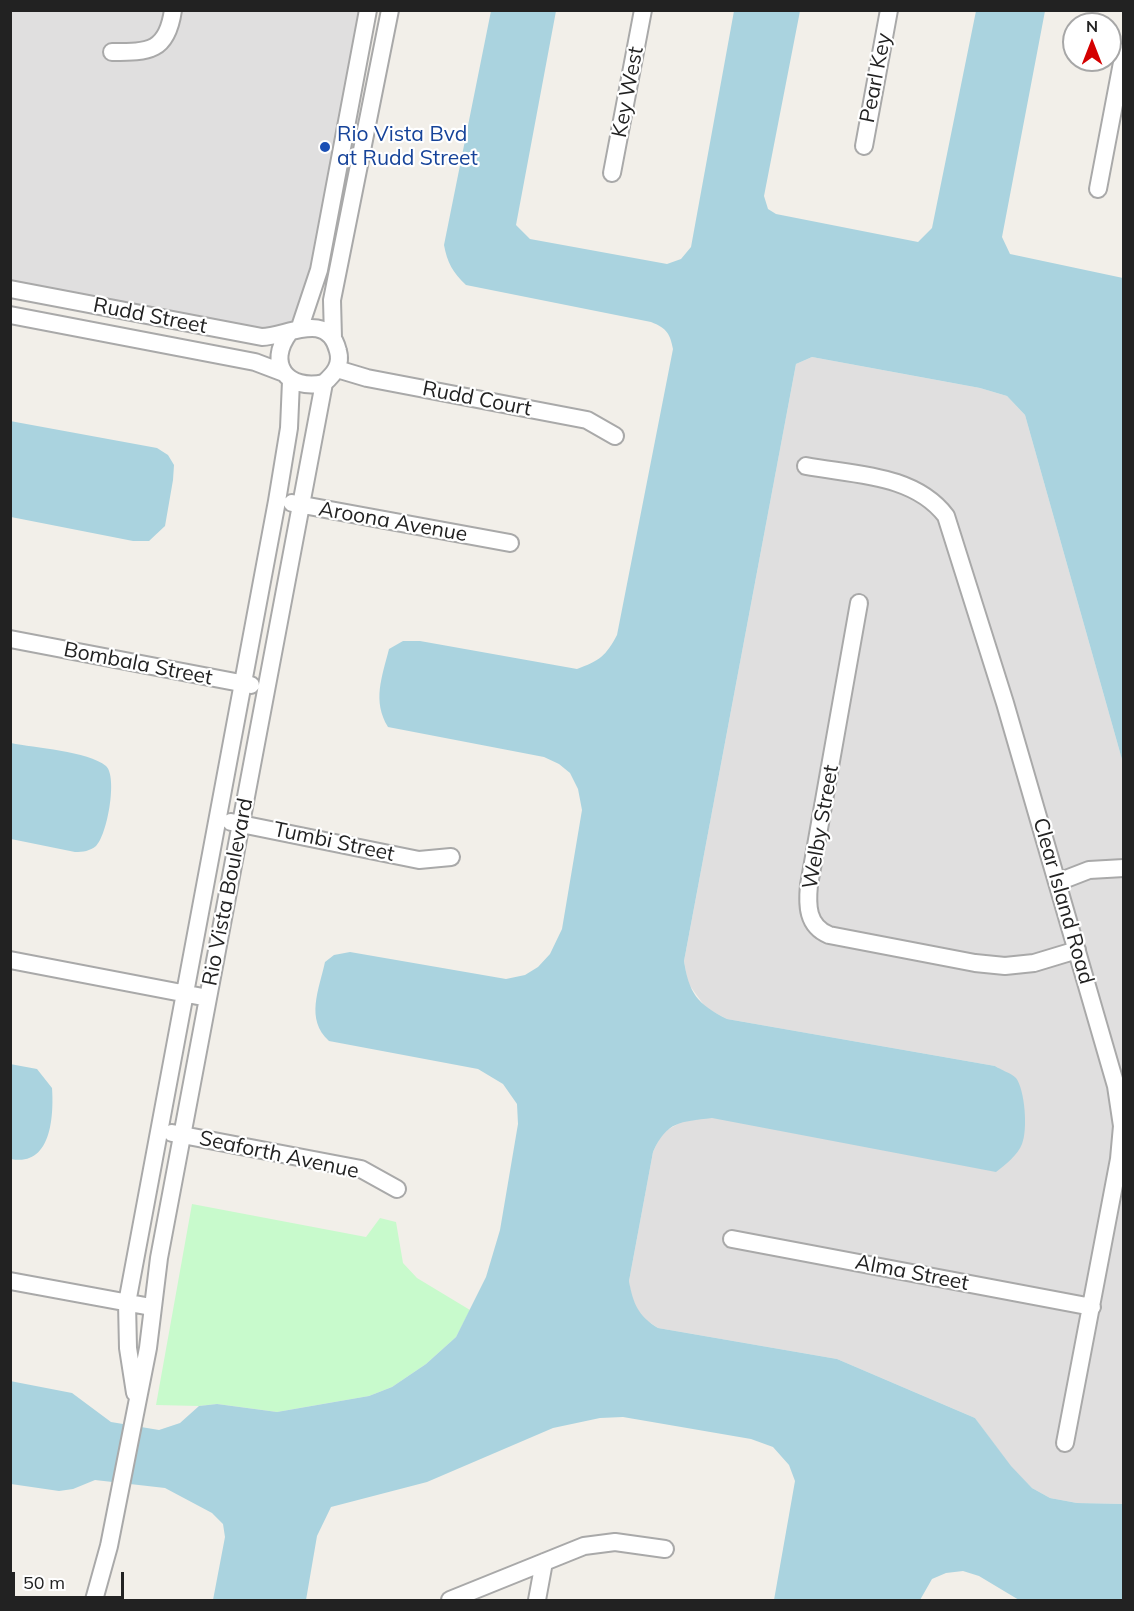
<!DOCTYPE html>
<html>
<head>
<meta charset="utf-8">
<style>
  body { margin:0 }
  #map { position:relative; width:1134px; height:1611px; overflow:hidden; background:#f2efe9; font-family:Mulish,sans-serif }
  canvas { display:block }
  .frame { position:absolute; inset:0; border:12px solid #222; pointer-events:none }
  .north { position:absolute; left:1062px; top:12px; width:60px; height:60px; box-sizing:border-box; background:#fff; border:2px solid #a7a7a7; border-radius:50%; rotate:0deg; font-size:16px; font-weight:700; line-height:24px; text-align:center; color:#222 }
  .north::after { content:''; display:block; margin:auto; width:21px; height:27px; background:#d40000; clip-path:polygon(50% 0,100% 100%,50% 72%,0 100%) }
  .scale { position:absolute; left:12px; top:1572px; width:112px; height:27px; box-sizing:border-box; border:3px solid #222; border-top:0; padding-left:8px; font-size:18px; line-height:21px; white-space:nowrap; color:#222; -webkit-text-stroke:4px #fff; paint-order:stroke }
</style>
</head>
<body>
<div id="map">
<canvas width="1134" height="1611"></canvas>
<div class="frame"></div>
<div class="north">N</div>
<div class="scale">50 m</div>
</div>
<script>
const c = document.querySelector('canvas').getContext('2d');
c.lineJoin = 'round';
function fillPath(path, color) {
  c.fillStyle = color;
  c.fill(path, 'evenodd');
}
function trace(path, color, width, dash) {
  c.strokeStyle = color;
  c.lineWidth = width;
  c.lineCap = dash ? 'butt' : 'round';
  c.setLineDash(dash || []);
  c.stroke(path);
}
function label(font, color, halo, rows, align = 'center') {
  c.font = font + ' Mulish,sans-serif';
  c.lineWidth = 4.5;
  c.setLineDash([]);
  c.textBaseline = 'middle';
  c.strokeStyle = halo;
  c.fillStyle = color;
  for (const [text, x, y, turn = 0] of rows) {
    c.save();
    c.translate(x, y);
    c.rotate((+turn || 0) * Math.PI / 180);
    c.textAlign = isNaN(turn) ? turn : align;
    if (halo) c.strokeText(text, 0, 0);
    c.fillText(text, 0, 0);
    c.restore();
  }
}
fillPath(new Path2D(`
  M10 11H368L300 327 278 337 11 289Z
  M812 357 980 388 1007 396 1025 415 1123 763V1504L1077 1503 1050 1498 1032 1488 1010 1466 975 1418 837 1359 658 1328 643 1318 632 1301 629 1281 653 1152 662 1133 683 1121 1015 1078 995 1066 727 1019 706 1008 688 983 684 961 796 364Z`), '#e0dfdf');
fillPath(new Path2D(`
  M192 1204 366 1237 380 1218 396 1222 403 1263 417 1278 470 1310 456 1337 426 1364 392 1387 369 1396 277 1412 217 1404 199 1406 156 1405Z`), '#c8facc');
fillPath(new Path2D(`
  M491 11H556L516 225 530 239 667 264 681 259 691 247 734 11H800L764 196 768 209 776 214 918 242 932 228 976 11H1045L1002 237 1010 254 1123 278V763L1025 415 1007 396 980 388 812 357 796 364 684 961C689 993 697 1004 727 1019L995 1066C1001 1070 1011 1073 1016 1078 1025 1090 1028 1130 1022 1144 1018 1155 1005 1165 996 1172L712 1118C680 1122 667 1121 653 1152L629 1281C633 1303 638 1316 658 1328L837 1359 975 1418 1011 1466 1032 1488 1050 1498 1077 1503 1123 1504V1600H1019L979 1576 963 1571 946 1573 932 1579 920 1600H774L795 1481 789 1465 773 1447 751 1439 623 1417 600 1418 553 1428 427 1482 331 1507 317 1536 306 1600H213L225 1537 223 1524 212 1513 165 1488 95 1480 73 1489 59 1491 11 1484 10 1381 72 1393 111 1422 159 1430 180 1423 199 1406 217 1404 277 1412 369 1396 392 1387 426 1364 456 1337 486 1277 500 1230 518 1124 517 1104 503 1084 478 1069 329 1041C305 1019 319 990 325 962L334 955 350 952 506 979 525 975 538 967 550 954 562 929 582 810 578 789 570 773 559 764 544 757 388 727C372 701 382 677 389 649L403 641H420L577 669C599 661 606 656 617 635L673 349C670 334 667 328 651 322L466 285C453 273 447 262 444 245Z
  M10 421 157 448 168 455 174 465 173 480 165 526 149 541H133L11 517Z
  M11 743C34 748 88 751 106 766 118 777 107 836 96 846 90 851 83 852 75 852L11 839Z
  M10 1064 37 1069 52 1088C54 1117 51 1167 11 1159Z`), '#aad3df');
const minor = new Path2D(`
  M112 52C149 52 167 52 173 10
  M864 146 889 10
  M612 173 643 10
  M1098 189 1124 52
  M10 289 262 337C288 336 328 310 338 351 342 365 334 374 324 383 287 391 266 364 289 333
  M10 315 255 362 284 373
  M300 327 319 270 368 10
  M333 338 332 300 390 10
  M337 369 367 378 587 420 615 436
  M806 466C854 475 914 474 946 516L1005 703 1116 1086 1122 1126 1119 1159 1065 1443
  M292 503 510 543
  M859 603 809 885C807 905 807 926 829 935L975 963 1005 966 1034 963 1077 950
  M10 639 251 685
  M231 822 419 860 451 857
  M1058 882 1089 870 1124 868
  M10 960 208 998
  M172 1133 361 1169 397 1189
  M732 1239 1092 1307
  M10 1281 151 1307
  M135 1393 128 1348 127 1303 277 501 289 428 291 381
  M94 1600 109 1546 148 1348 159 1258 324 383
  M450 1600 584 1546 615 1542 665 1549
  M537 1600 544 1562`);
trace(minor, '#a9a9a9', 20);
trace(minor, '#fff', 16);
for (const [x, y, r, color] of [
  [325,147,6,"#1a4fb4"]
]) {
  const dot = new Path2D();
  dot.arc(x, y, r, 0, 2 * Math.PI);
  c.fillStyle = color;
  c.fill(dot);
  trace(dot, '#fff', 2);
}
label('21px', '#222', '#fff', [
  ["Pearl Key",876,78,-79],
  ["Key West",628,92,-79],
  ["Rudd Street",150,316,11],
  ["Rudd Court",477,399,11],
  ["Aroona Avenue",393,522,10],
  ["Bombala Street",138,664,11],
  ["Welby Street",821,827,-80],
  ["Tumbi Street",334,842,12],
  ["Rio Vista Boulevard",228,892,-79],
  ["Clear Island Road",1063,901,74],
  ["Seaforth Avenue",279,1155,12],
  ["Alma Street",912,1273,11]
]);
label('21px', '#164399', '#fff', [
  ["Rio Vista Bvd",337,135],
  ["at Rudd Street",337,159]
], 'left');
</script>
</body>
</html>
